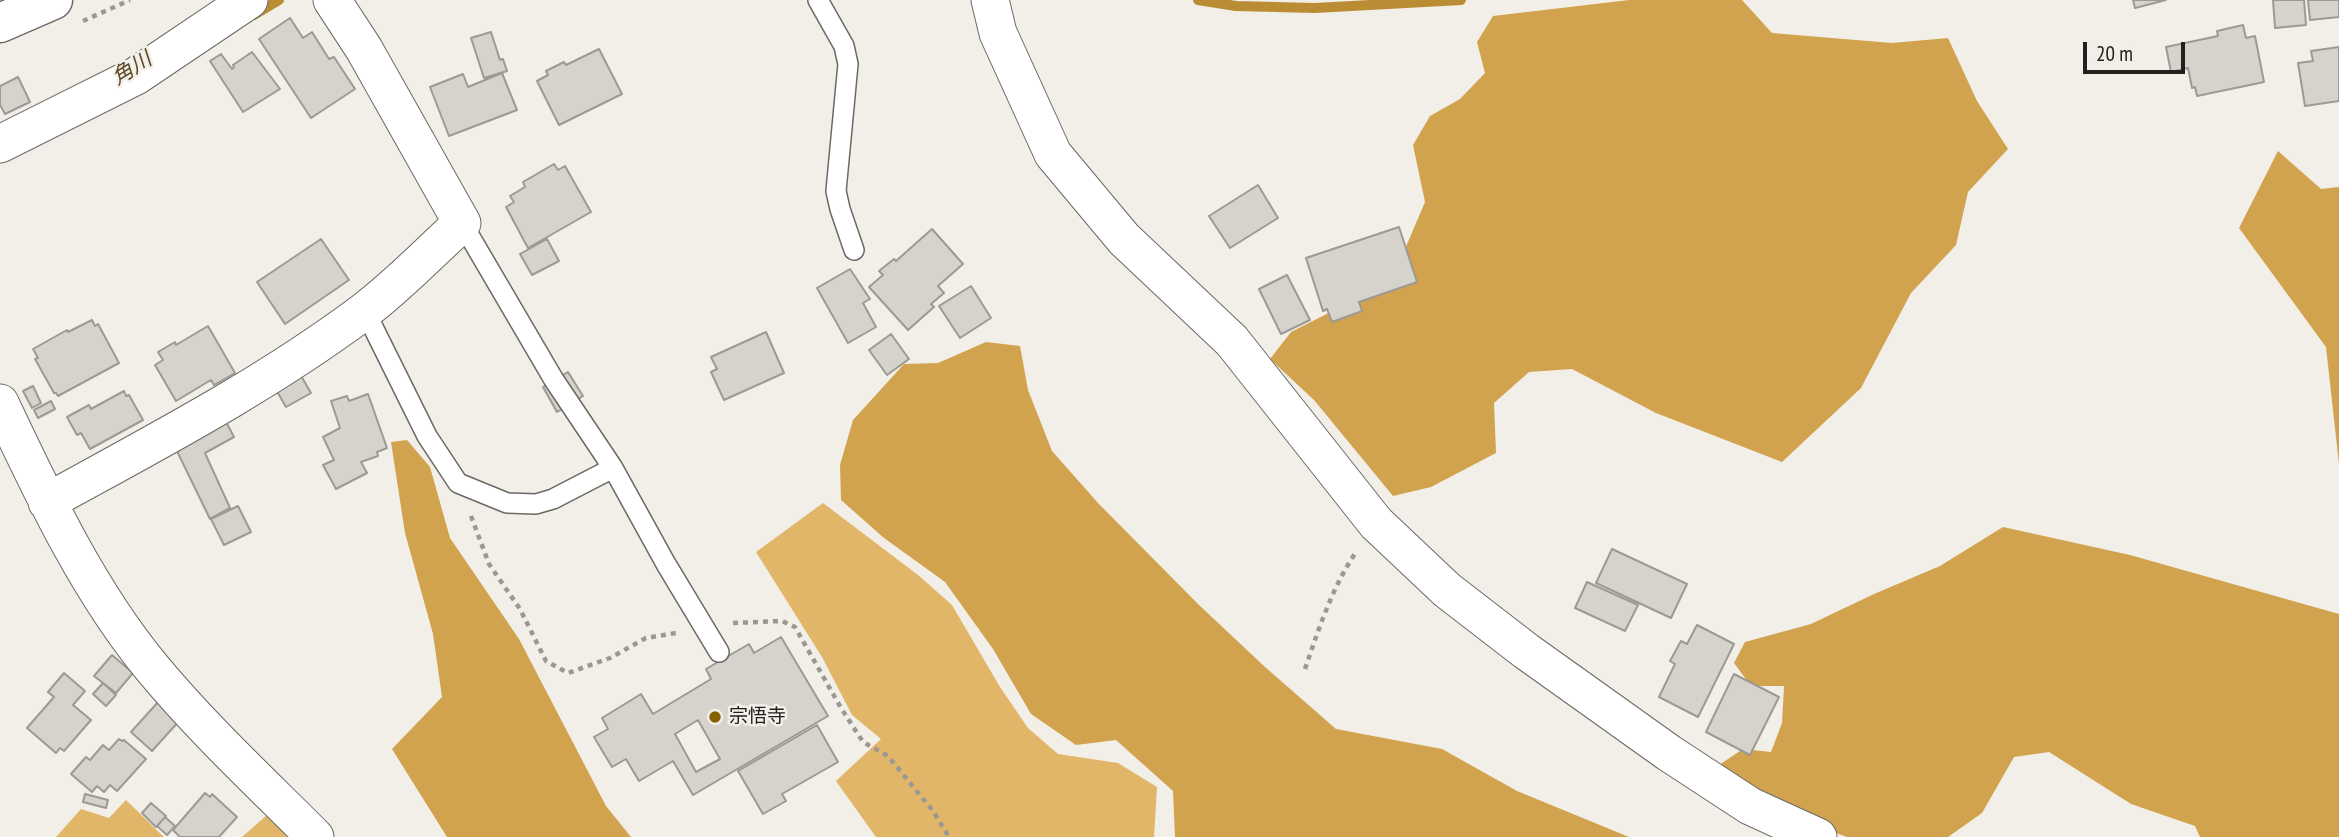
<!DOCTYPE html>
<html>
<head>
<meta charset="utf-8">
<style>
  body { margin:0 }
  #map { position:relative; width:2339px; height:837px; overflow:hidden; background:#f2eee8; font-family:"PT Sans Narrow",sans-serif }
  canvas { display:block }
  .scale { position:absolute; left:2083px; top:42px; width:102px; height:32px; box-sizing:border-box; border:4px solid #21201e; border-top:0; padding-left:9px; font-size:21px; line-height:24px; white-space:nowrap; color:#21201e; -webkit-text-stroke:5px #f2eee8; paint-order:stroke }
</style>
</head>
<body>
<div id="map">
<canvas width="2339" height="837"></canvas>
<div class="scale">20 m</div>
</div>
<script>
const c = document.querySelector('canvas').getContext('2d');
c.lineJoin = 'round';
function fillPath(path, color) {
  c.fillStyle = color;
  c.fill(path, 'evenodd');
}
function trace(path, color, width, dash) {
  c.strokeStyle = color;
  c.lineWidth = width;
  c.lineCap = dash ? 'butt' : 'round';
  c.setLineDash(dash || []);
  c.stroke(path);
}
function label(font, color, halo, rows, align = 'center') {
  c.font = font + ' "PT Sans Narrow","Noto Sans JP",sans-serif';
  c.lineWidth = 5;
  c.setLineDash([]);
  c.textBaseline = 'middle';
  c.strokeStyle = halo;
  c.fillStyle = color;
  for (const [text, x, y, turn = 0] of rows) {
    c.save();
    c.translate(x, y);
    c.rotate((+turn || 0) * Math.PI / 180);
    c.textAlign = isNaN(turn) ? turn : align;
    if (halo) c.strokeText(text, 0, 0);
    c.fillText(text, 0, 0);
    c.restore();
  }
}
fillPath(new Path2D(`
  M823 503 918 575 952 605 1000 687 1028 728 1058 754 1118 763 1157 787 1154 837H876L836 781 881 739 852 715 822 657 756 552Z
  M126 800 164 837H56L81 809 109 818Z
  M267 815 288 837H242Z`), '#e1b668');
fillPath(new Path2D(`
  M1629 0H1742L1772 33 1892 43 1948 38 1977 101 2008 149 1968 192 1956 245 1911 293 1861 388 1782 462 1656 413 1572 369 1529 372 1494 403 1496 453 1431 487 1393 496 1314 400 1270 359 1291 332 1386 284 1402 256 1425 202 1413 145 1430 116 1460 99 1485 73 1477 42 1493 16Z
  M2278 151 2321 189 2339 187V464L2326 347 2239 228Z
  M986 342 1020 346 1028 390 1052 451 1098 503 1198 604 1265 667 1336 729 1442 749 1517 791 1629 837H1175L1173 791 1116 740 1076 745 1031 714 993 649 945 582 884 538 841 500 840 465 853 420 904 364 938 363Z
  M407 440 430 467 450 538 519 639 606 806 631 837H447L392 749 442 697 433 634 405 533 391 442Z
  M2003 527 2130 555 2339 614V837H2200L2195 826 2131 804 2049 752 2014 757 1982 813 1948 837H1847L1787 815 1710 771 1743 749 1771 752 1782 723 1784 686H1751L1734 663 1745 642 1811 624 1874 594 1940 566Z`), '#d2a34e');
trace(new Path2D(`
  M1198 0 1236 6 1315 8 1461 0
  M254 15 279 0`), '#ba8d35', 10);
const building = new Path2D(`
  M2133 0H2166L2135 8Z
  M2273 0H2304L2306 25 2275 28Z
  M2308 0H2339V17L2310 20Z
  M290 18 303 38 312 32 329 59 334 57 355 89 311 118 259 39Z
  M2243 25 2246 38 2255 36 2264 82 2197 96 2195 87 2192 88 2188 68 2171 72 2166 47 2218 36 2217 31Z
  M491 32 500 60 503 59 507 71 484 78 471 38Z
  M2339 47V101L2305 106 2298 63 2313 61 2311 51Z
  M599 49 622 94 559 125 537 81 548 75 546 71 564 62 566 65Z
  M252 52 280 89 243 112 210 61 221 54 232 69 234 67 233 65Z
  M502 73 517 110 449 136 430 87 463 74 468 87Z
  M18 77 30 102 5 114 0 105V86Z
  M554 164 558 170 565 166 591 212 528 248 506 207 514 202 510 196 525 187 523 182Z
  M1258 185 1278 218 1230 248 1209 216Z
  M1399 227 1417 282 1359 302 1362 311 1332 322 1327 309 1323 311 1306 258Z
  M932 229 963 264 938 286 944 293 931 304 934 307 908 330 869 287 883 275 879 271 894 259 896 261Z
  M321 239 349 280 285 324 257 282Z
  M547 239 559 261 532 275 520 254Z
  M850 269 870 299 863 303 876 327 848 343 817 288Z
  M1287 275 1310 320 1281 334 1259 289Z
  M971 286 991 318 960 338 939 306Z
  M92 320 95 326 98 324 119 363 58 396 56 393H54L35 359 38 358 33 349 67 330 68 332Z
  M208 326 235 373 214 385 211 380 176 401 155 365 163 360 158 352 175 342 176 345Z
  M766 332 784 373 724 400 711 372 717 369 711 357Z
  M891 334 909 359 887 375 869 350Z
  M568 372 583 396 557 412 543 387Z
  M300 374 311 393 286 407 275 388Z
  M33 386 41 403 32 408 23 391Z
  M124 391 126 396 129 395 143 420 90 449 81 433 77 435 67 417 89 405 91 409Z
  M368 394 387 448 377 452 378 456 361 462 367 473 336 489 323 465 334 460 323 437 340 428 331 401 347 396 349 401Z
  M51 401 55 409 38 418 34 410Z
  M224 418 234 437 205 453 230 508 210 519 175 447Z
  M238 506 251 532 224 545 211 519Z
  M1612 549 1687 584 1671 618 1596 583Z
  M1587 582 1638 605 1625 631 1575 608Z
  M1697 625 1734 644 1698 717 1659 697 1675 664 1670 661 1681 641 1687 644Z
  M781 637 828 716 693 795 673 761 639 781 626 759 612 767 594 737 608 729 602 718 641 694 653 714 711 679 706 669 749 644 754 653ZM698 720 720 759 696 772 675 734Z
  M112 655 133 673 116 693 94 676Z
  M64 673 85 691 73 705 91 720 64 751 60 748 56 753 27 728 54 697 48 692Z
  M1734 674 1779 697 1750 755 1706 732Z
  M103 683 116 695 106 706 93 694Z
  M159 701 180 720 152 751 131 732Z
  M817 725 838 762 782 794 786 801 763 814 738 771Z
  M119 739 122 741 124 740 146 759 117 791 110 785 104 792 97 786 92 792 71 774 86 757 90 760 103 745 109 750Z
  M205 793 210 797 212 794 237 817 219 837H180L173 830Z
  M85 794 108 800 106 808 83 802Z
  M151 803 166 816 156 827 142 813Z
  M165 817 175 826 167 835 157 826Z`);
fillPath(building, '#d6d3cd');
trace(building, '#9d9994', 2);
const lane = new Path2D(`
  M818 0 844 46 848 64 836 191 840 209 854 250
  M462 223 554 380 613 468 666 564 719 652
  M365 311 427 436 458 483 507 503 536 504 553 499 613 468`);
const street = new Path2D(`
  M990 0 998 33 1053 154 1124 239 1232 341 1376 523 1447 590 1526 651 1669 753 1750 806 1818 837
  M0 144 136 76 249 0
  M0 403C43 494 88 591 153 669 203 729 260 782 315 837
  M47 502C154 443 264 386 363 312 397 287 430 252 462 223L364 49 332 0`);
const secondary = new Path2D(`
  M0 23 53 0`);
trace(lane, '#6c6964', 22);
trace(street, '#6c6964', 39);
trace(secondary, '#6c6964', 41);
trace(new Path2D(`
  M83 21 130 0
  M471 516 489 564 520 609 546 661 568 673 610 658 646 638 676 633
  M733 623 782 621 795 627 841 708 863 742 888 756 933 811 949 837
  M1305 669C1319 628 1332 588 1356 552`), '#9b9894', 4.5, [5, 5]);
trace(lane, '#fff', 19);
trace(street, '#fff', 37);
trace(secondary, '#fff', 38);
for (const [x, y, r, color] of [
  [715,717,7,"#886000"]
]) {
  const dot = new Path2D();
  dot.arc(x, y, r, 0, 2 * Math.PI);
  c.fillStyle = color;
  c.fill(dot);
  trace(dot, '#f2eee8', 2.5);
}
label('19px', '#21201e', '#f2eee8', [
  ["宗悟寺",729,717]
], 'left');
label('italic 21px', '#5a4622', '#f2eee8', [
  ["角川",132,69,-32]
]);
</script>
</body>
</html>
